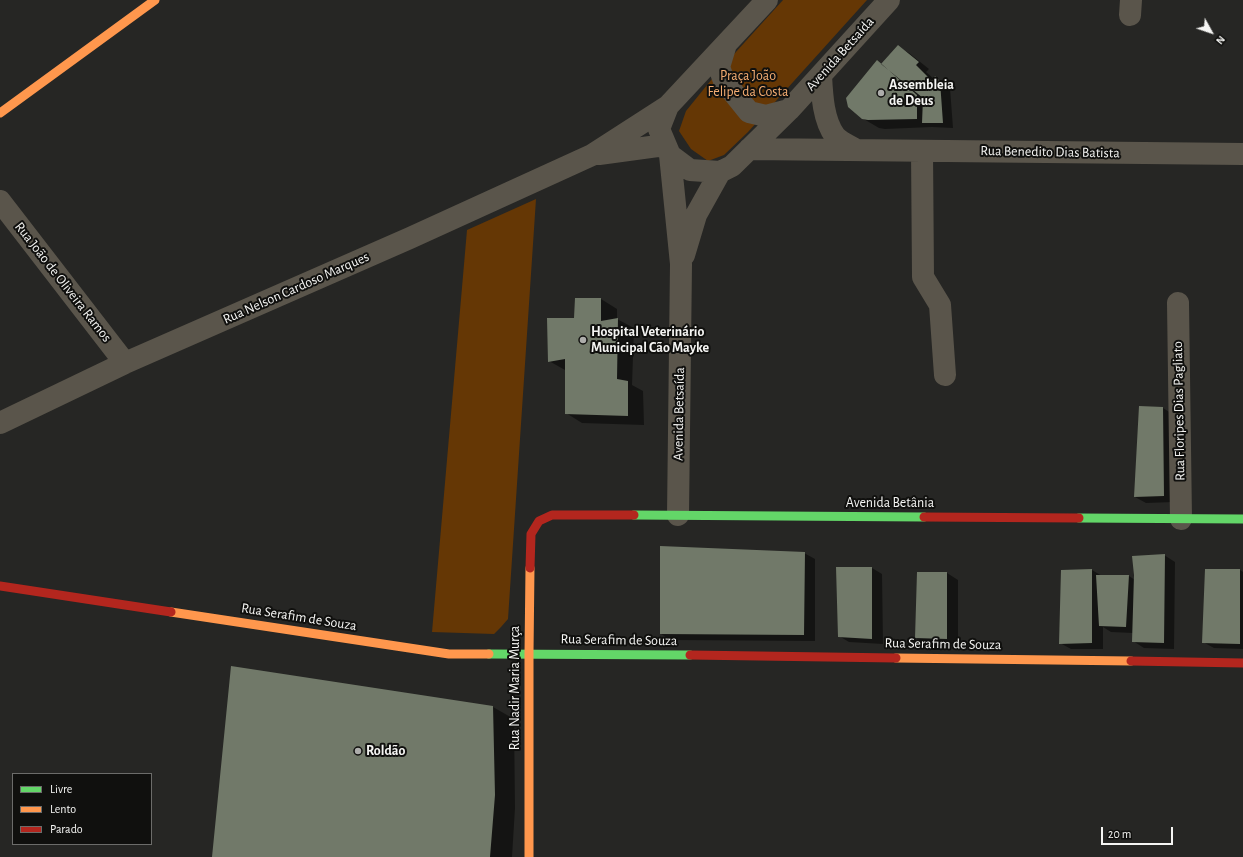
<!DOCTYPE html>
<html>
<head>
<meta charset="utf-8">
<style>
  body { margin:0 }
  #map { position:relative; width:1243px; height:857px; overflow:hidden; background:#262624; font-family:"Alegreya Sans",sans-serif }
  canvas { display:block }
  .legend { position:absolute; left:12px; top:773px; width:140px; height:72px; box-sizing:border-box; background:#10100e; border:1px solid #6c6c6a; margin:0; padding:5px 7px; list-style:none; font-size:12px; color:#f5f5f3 }
  .legend li { display:flex; align-items:center; gap:8px; height:20px }
  .legend b { width:20px; border:1px solid #6c6c6a }
  .north { position:absolute; left:1191px; top:12px; width:40px; height:40px; -webkit-text-stroke:3px #10100e; paint-order:stroke; rotate:130deg; font-size:11px; font-weight:700; line-height:16px; text-align:center; color:#f5f5f3 }
  .north::after { content:''; display:block; margin:auto; width:14px; height:18px; background:#f5f5f3; clip-path:polygon(50% 0,100% 100%,50% 72%,0 100%) }
  .scale { position:absolute; left:1101px; top:827px; width:72px; height:18px; box-sizing:border-box; border:2px solid #f5f5f3; border-top:0; padding-left:5px; font-size:12px; line-height:14px; white-space:nowrap; color:#f5f5f3; -webkit-text-stroke:3px #10100e; paint-order:stroke }
</style>
</head>
<body>
<div id="map">
<canvas width="1243" height="857"></canvas>
<ul class="legend">
<li><b style="height:5px;background:#63d668"></b>Livre</li>
<li><b style="height:5px;background:#ff974d"></b>Lento</li>
<li><b style="height:5px;background:#b3261e"></b>Parado</li>
</ul>
<div class="north">N</div>
<div class="scale">20 m</div>
</div>
<script>
const c = document.querySelector('canvas').getContext('2d');
c.lineJoin = 'round';
function fillPath(path, color) {
  c.fillStyle = color;
  c.fill(path, 'evenodd');
}
function trace(path, color, width, dash) {
  c.strokeStyle = color;
  c.lineWidth = width;
  c.lineCap = dash ? 'butt' : 'round';
  c.setLineDash(dash || []);
  c.stroke(path);
}
function label(font, color, halo, rows, align = 'center') {
  c.font = font + ' "Alegreya Sans",sans-serif';
  c.lineWidth = 4;
  c.setLineDash([]);
  c.textBaseline = 'middle';
  c.strokeStyle = halo;
  c.fillStyle = color;
  for (const [text, x, y, turn = 0] of rows) {
    c.save();
    c.translate(x, y);
    c.rotate((+turn || 0) * Math.PI / 180);
    c.textAlign = isNaN(turn) ? turn : align;
    if (halo) c.strokeText(text, 0, 0);
    c.fillText(text, 0, 0);
    c.restore();
  }
}
fillPath(new Path2D(`
  M783 0H867L748 132 724 155 708 161 691 149 679 131 686 111 716 74Z
  M536 199 508 619 501 627 494 634 432 632 467 230Z`), '#653705');
fillPath(new Path2D(`
  M898 47 909 53 929 69 926 72 934 79 936 78 946 84 950 88 953 128 932 127 885 129 879 128 862 118 882 65Z
  M576 299H601L617 309V319L634 328 632 385 643 391 644 425 582 423 566 413 565 370 549 361 575 319Z
  M1163 408 1174 415V502L1146 503 1135 497Z
  M804 553 815 559V641L671 640 661 634Z
  M1164 555 1175 562 1174 649 1144 648 1133 641V633L1111 632 1103 627V649H1071L1060 643 1092 570 1102 576H1129L1135 580Z
  M872 568 882 574 883 644 849 642 839 636Z
  M1240 570 1243 572V649L1214 648 1203 642Z
  M947 573 958 580V644H927L916 638Z
  M493 707 514 719 515 808 512 857H214Z`), '#0007');
fillPath(new Path2D(`
  M898 45 919 62 916 65 932 81 935 76 940 81 943 123H922L923 98 881 64Z
  M877 60 917 95V119L868 120 862 119 848 107 846 98Z
  M575 298H601V321L618 318 617 379 628 381V416L565 414V359L548 362 547 318H574Z
  M1139 406 1163 407 1164 496 1134 497Z
  M660 546 805 552 804 635 660 634Z
  M1165 554 1164 643 1132 642 1134 575 1132 556Z
  M836 567H872V639L838 637Z
  M1092 569V643L1059 644 1061 570Z
  M1205 569H1240V644L1202 643Z
  M917 572H947V639L915 638Z
  M1096 575H1129L1126 627 1099 626Z
  M231 666 493 706 495 795 490 857H212Z`), '#717969');
trace(new Path2D(`
  M1130 15 1131 0
  M726 44 719 67 724 81 749 112 766 116 789 110
  M821 75C822 94 823 120 835 136 840 142 850 146 857 150
  M668 106 659 129 670 155 681 264 678 515
  M749 149 1243 154
  M922 151 923 277 940 305 945 375
  M599 154 665 145
  M670 155 690 170 720 172 732 166 789 110 889 0
  M0 201 125 363
  M684 255 696 215 720 172
  M1178 303 1181 519
  M0 423 125 363 410 238 592 155 668 106 767 0`), '#5a554b', 22);
trace(new Path2D(`
  M634 515 924 517
  M1079 518 1243 519
  M489 654 690 655`), '#63d668', 9);
trace(new Path2D(`
  M0 113 155 0
  M171 612 449 654H489
  M896 658 1131 661
  M529 857V653L530 568`), '#ff974d', 9);
trace(new Path2D(`
  M924 517 1079 518
  M530 568 531 534 539 521 552 515H634
  M0 586 171 612
  M690 655 896 658
  M1131 661 1243 663`), '#b3261e', 9);
for (const [x, y, r, color] of [
  [881,93,4,"#adadab"],
  [583,340,4,"#adadab"],
  [358,751,4,"#adadab"]
]) {
  const dot = new Path2D();
  dot.arc(x, y, r, 0, 2 * Math.PI);
  c.fillStyle = color;
  c.fill(dot);
  trace(dot, '#10100e', 1.5);
}
label('14px', '#f5f5f3', '#10100e', [
  ["Avenida Betsaída",840,54,-48],
  ["Rua Benedito Dias Batista",1050,152,1],
  ["Rua João de Oliveira Ramos",63,282,52],
  ["Rua Nelson Cardoso Marques",296,288,-24],
  ["Rua Floripes Dias Pagliato",1179,411,-91],
  ["Avenida Betsaída",679,414,-89],
  ["Avenida Betânia",890,503],
  ["Rua Serafim de Souza",299,617,9],
  ["Rua Serafim de Souza",619,640,1],
  ["Rua Serafim de Souza",943,644,1],
  ["Rua Nadir Maria Murça",515,688,-90]
]);
label('14px', '#f5ad72', '#10100e', [
  ["Praça João",748,76],
  ["Felipe da Costa",748,92]
]);
label('bold 14px', '#f5f5f3', '#10100e', [
  ["Assembleia",889,85],
  ["de Deus",889,101],
  ["Hospital Veterinário",591,332],
  ["Municipal Cão Mayke",591,348],
  ["Roldão",366,751]
], 'left');
</script>
</body>
</html>
